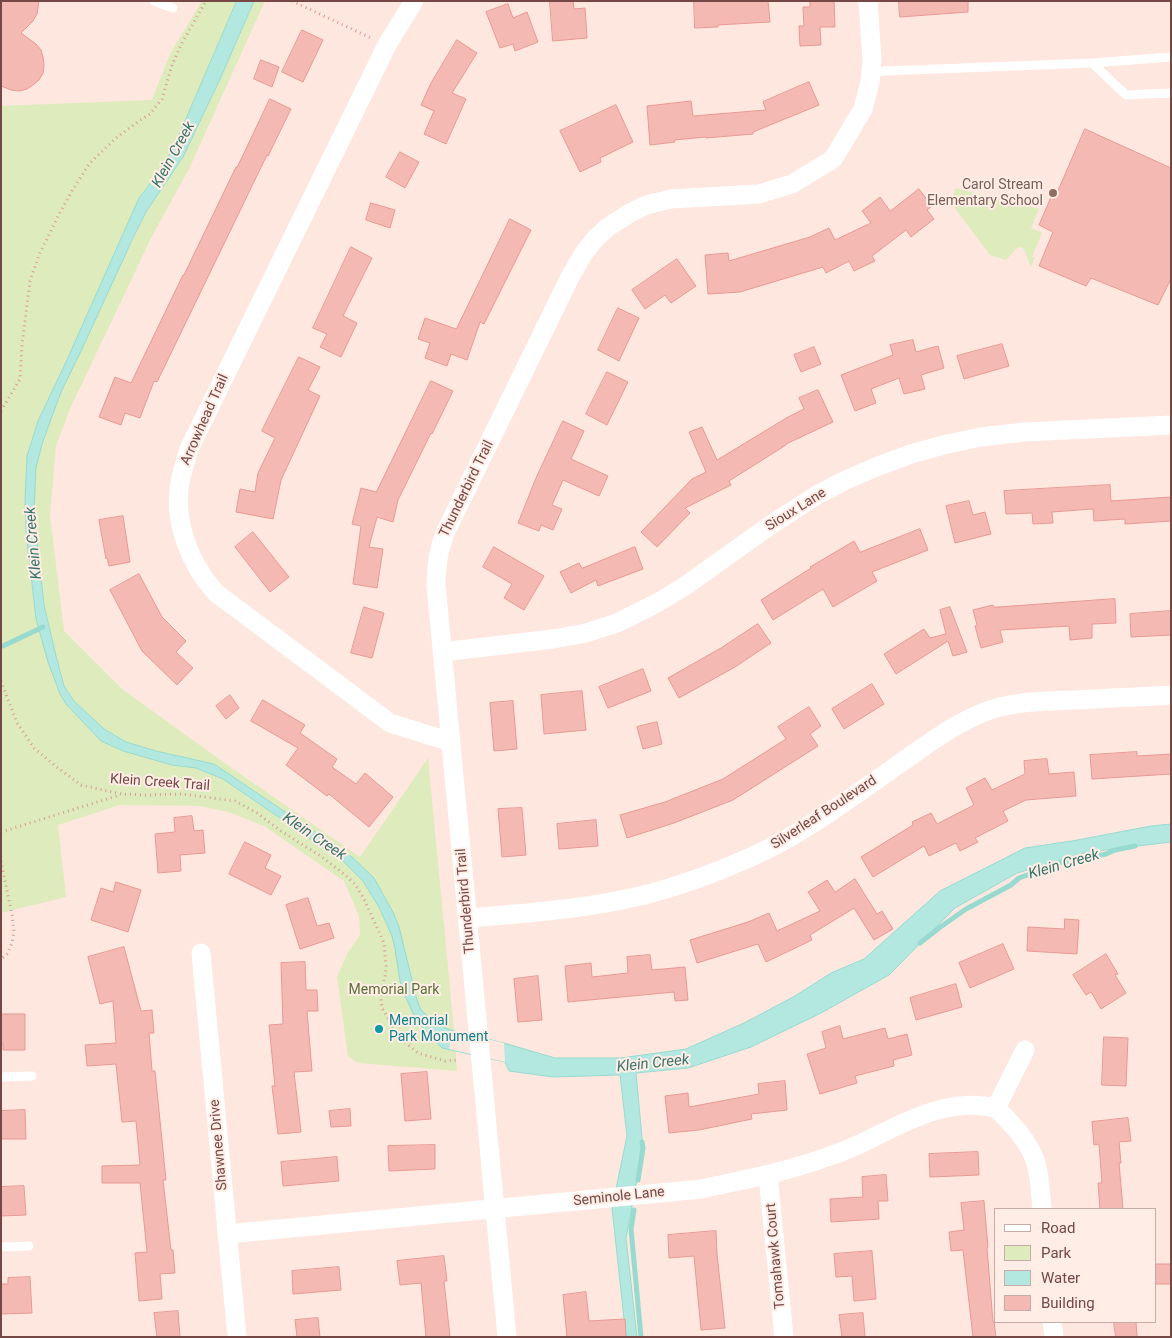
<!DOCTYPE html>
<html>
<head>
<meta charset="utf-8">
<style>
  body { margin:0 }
  #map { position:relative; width:1172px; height:1338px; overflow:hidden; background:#fee7de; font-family:Roboto,sans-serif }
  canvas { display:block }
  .frame { position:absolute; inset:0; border:2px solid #754745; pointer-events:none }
  .legend { position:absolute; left:994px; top:1208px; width:162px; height:115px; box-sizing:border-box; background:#ffede6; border:1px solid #c8aba6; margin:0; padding:6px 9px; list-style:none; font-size:15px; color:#754745 }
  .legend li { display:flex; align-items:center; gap:10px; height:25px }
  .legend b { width:25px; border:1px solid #c8aba6 }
</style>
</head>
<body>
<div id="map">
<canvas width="1172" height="1338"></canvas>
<div class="frame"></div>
<ul class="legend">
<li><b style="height:6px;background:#fff"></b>Road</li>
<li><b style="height:14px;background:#deebbc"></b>Park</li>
<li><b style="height:14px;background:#b2e8df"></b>Water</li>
<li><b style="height:14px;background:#f5b9b4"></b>Building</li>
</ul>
</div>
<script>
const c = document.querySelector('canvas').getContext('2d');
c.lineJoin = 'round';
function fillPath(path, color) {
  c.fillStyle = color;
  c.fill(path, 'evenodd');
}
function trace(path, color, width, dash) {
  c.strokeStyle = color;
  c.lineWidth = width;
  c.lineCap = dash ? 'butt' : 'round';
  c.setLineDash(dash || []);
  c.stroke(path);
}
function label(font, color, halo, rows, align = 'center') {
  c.font = font + ' Roboto,sans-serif';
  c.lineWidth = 4;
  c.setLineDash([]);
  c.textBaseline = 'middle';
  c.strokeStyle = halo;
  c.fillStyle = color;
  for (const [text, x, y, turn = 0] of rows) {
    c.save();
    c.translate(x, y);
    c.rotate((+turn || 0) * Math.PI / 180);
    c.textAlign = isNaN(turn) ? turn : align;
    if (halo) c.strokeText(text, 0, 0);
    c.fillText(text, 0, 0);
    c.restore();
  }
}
fillPath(new Path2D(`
  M202 1H237L172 151 147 188 139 198 66 362 38 421 27 457 25 501 26 532 36 619 48 662 66 704 101 741 123 751 172 765 196 768 223 779 317 843 344 862 351 869 357 861 352 857 214 764 156 751 126 742 104 729 74 701 64 686 57 660 44 605 36 537 34 511 36 467 43 441 61 392 146 212 183 157 221 77 254 1H265L189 169 153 234 69 411 56 446 50 515 64 631 122 689 226 764 360 857 428 758 454 1030 457 1071 358 1063 348 1056 337 977 347 954 360 935 359 916 344 881 264 826 228 812 199 806 120 805 58 825 66 897 1 913V106L152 100 170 54Z
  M955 188 1039 209 1031 228 1042 233 1032 257 1035 258 1031 267 1024 249 1021 247 1017 248 1006 260 990 255 951 203Z`), '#deebbc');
const water = new Path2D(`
  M237 1H254L221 77 183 157 146 212 134 236 81 351 61 392 43 441 36 467 34 511 44 605 57 660 64 686 74 701 104 729 126 742 156 751 214 764 352 857 374 878 393 912 399 927 417 1000 421 1010 437 1024 450 1030 504 1043 555 1058H621L686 1049 744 1023 795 996 831 973 864 959 940 891 1025 848 1072 841 1151 826 1171 824V842L1088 852 1017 873 955 908 889 975 821 1013 751 1047 688 1068 636 1073 643 1148 626 1238 637 1337H626L612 1208 627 1136 620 1075 553 1077 509 1071 505 1062 442 1048 422 1027 413 1013 405 996 400 981 395 949 392 936 379 907 363 881 344 862 223 779 196 768 172 765 123 751 101 741 66 704 60 694 48 662 36 619 34 601 26 532 25 501 27 456 38 421 66 362 139 198 147 188 172 151Z`);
fillPath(water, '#b2e8df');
trace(water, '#97dad0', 1);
fillPath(new Path2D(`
  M453 1031 504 1043 505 1062 449 1049Z`), '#fee7de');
trace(new Path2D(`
  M3 646 43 627
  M920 943 939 928 966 909 1011 885 1019 878 1059 863 1106 854 1115 850 1135 846
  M638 1180 643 1148 642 1142
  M634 1210 631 1229 641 1337`), '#97dad0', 5);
const building = new Path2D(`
  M1 1H39L37 14 33 21 21 33 36 44 41 50 43 57 44 65 43 73 39 80 33 85 27 89 19 91 11 90 1 86Z
  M550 1H573L574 9 585 8 587 38 553 41Z
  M694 1H768L770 22 718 25V27L695 28Z
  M810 1H834L835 27H820L821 45 800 46 799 26H804L803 7H810Z
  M899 1H968V12L900 17Z
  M508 4 513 18 527 12 538 42 515 51 513 44 500 48 486 12Z
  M302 30 323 40 303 82 282 72Z
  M457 40 477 53 452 93 466 99 446 144 424 134 434 111 421 105 431 83Z
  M261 60 279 67 272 87 254 79Z
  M809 82 819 105 753 132V134L706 138V137L674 140 675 142 650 145 647 106 691 101 693 116 766 110 763 102Z
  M270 99 291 109 268 156 267 155 157 382 154 381 140 418 125 413 121 425 99 417 115 377 131 383 183 275H184L236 167H237Z
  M616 105 633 142 600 158 601 162 580 172 560 131Z
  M1085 129 1171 168V279L1158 305 1091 278 1086 286 1039 266 1053 232 1039 225 1051 197 1054 199Z
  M400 152 419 162 405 188 386 177Z
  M919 189 932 206 927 210 934 219 911 237 906 230 872 256 875 261 854 271 849 261 826 273 823 267 740 292 708 294 705 255 728 253 729 261 810 237 829 228 835 240 871 223 862 211 880 197 890 211Z
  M371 203 395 210 390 228 366 220Z
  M510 219 531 230 484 324 480 322 467 360 451 354 447 366 425 358 430 343 418 339 425 318 456 329Z
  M351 247 372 258 343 316 357 323 341 357 320 347 327 334 313 328Z
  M677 259 696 286 671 303 665 295 645 309 632 290Z
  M618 308 639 318 619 361 598 350Z
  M913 340 916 352 938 346 944 368 921 375 925 389 904 394 899 378 871 389 876 403 855 411 841 375 893 355 890 345Z
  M1002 344 1009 366 964 379 957 356Z
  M814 347 821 364 801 372 794 355Z
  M299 357 320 367 308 390 320 396 281 480 273 519 236 512 240 489 255 492 258 473 275 438 262 431Z
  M607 372 628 382 607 425 586 414Z
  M431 381 453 391 432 434 431 433 398 500 393 522 377 517 369 547 383 549 377 588 353 584 361 526 352 524 361 488 376 492Z
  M818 390 833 422 786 444V445L729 481 731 485 685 508 690 513 657 547 641 532 692 479 706 472 689 432 702 427 717 460 788 417 804 409 799 398Z
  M563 421 584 431 571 459 608 476 599 496 563 480 552 505 562 509 553 530 541 525 539 531 518 523 536 478Z
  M1110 485 1111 501 1171 497V521L1125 524V519L1094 521 1093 509 1052 512 1053 523 1033 524 1032 513 1006 514 1004 491Z
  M969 501 973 515 985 512 991 534 955 543 946 506Z
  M123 516 130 562 109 566 107 558 106 559 99 520Z
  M920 529 928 550 872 572 877 581 833 607 823 589 773 620 761 600 811 568 810 567 854 541 860 552Z
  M253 532 289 577 270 592 235 547Z
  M494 547 544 576 524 610 504 598 512 584 483 567Z
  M635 547 643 569 598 586 596 580 571 593 560 572 579 563 582 568Z
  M139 574 162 617 186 641 176 652 193 668 177 685 142 651 110 590Z
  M1115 599 1116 623 1092 624V638L1070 640 1069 626 1000 630 1003 642 981 648 975 626 977 625 973 610 993 605 994 607Z
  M364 607 384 613 372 658 351 653Z
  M950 607 967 652 953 656 948 641 896 674 884 654 924 629 930 638 946 634 940 610Z
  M1171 611V635L1131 637 1130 614Z
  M758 624 771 643 735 667 679 698 668 678 721 648Z
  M643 669 651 691 608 708 599 687Z
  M872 684 884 704 844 729 832 709Z
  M582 691 586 730 544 734 541 695Z
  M230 695 239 708 226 719 216 706Z
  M263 700 305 725 300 733 337 759 332 767 356 784 365 773 393 797 369 827 329 794 327 796 286 765 298 748 251 721Z
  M513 701 517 749 494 751 490 703Z
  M809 707 821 726 810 734 818 746 733 800 674 823 627 838 620 815 665 802 723 779 786 739 778 727Z
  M657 722 662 744 643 749 637 727Z
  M1137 752V756L1171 754V774L1092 779 1090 755Z
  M1047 759 1049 774 1074 772 1076 796 1026 800 1003 811 1008 821 975 838 978 842 960 851 956 843 929 856 924 846 873 877 861 857 913 825 912 822 931 813 937 824 974 805 966 788 985 778 992 790 1025 774 1024 761Z
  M522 808 526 855 502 857 498 809Z
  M192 816 194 831 203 830 205 853 180 855 181 871 158 873 155 834 175 832 174 818Z
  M596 820 598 846 559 849 557 824Z
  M245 842 271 855 265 868 281 876 271 895 229 874Z
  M855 879 877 914 882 911 893 929 874 940 854 908 810 935 812 940 766 962 758 944 697 963 690 940 748 922 769 913 777 931 820 911 808 892 827 880 835 892Z
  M116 882 141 890 128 932 91 920 101 888 113 892Z
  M308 898 317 926 329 923 334 938 300 949 286 905Z
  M1065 919 1079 920 1077 954 1027 951 1028 927 1064 929Z
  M1003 944 1014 969 970 988 959 963Z
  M124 947 141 1011 152 1010 154 1033H149L152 1071H155L166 1180H163L171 1250H173L175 1273 160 1274 162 1299 139 1301 135 1253 147 1252 140 1183H102V1166L140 1165 136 1121 122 1122 116 1064 87 1066 85 1045 116 1043 113 1001 100 1004 88 957Z
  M1106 954 1118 974 1115 975 1126 993 1101 1009 1091 992 1086 995 1073 975Z
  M650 955 652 970 685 967 688 1000 675 1001 674 992 568 1002 565 966 591 963 592 977 628 973 627 957Z
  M305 962 306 990H317L318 1011H307L312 1071 294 1072 301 1132 278 1134 272 1086H275L269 1025 283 1024 281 963Z
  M538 976 542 1020 518 1022 514 979Z
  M956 984 962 1007 916 1020 910 998Z
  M1 1014H25V1050H3V1044H1Z
  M840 1026 843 1039 885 1028 888 1039 907 1034 912 1055 893 1060 894 1066 855 1076 857 1083 820 1094 807 1054 826 1048 822 1032Z
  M1104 1037 1128 1038 1126 1086 1102 1085Z
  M427 1072 431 1119 405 1121 401 1074Z
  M785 1081 787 1110 751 1114 752 1119 699 1130 669 1133 665 1096 688 1093 689 1107 759 1094 758 1084Z
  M350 1109 351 1126 331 1127 329 1111Z
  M25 1110 26 1139H1V1111Z
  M1128 1118 1131 1141 1119 1142 1121 1163H1119L1123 1209H1100L1098 1183H1102L1099 1144 1094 1145 1092 1122Z
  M435 1145V1169L389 1171 388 1146Z
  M978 1152 979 1175 930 1177 929 1154Z
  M337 1157 339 1181 283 1186 281 1162Z
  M886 1175 888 1201H878L879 1219 831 1222 830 1199 863 1197 862 1177Z
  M24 1186 26 1215 1 1216V1187Z
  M984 1201 988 1247 987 1248 993 1322H994L996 1337H973L963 1250 951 1251 949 1232 964 1230 961 1203Z
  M716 1231 717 1254 725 1328 701 1330 694 1256 669 1258 668 1235Z
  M872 1251 876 1299 854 1301 852 1276 836 1277 834 1254Z
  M444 1256 447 1281H444L450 1337H426L421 1283 400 1285 397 1261Z
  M1156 1264H1171V1284H1156Z
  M339 1267 341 1290 293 1294 292 1271Z
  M30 1277 32 1313 1 1314V1284H8V1278Z
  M586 1292 589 1321 625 1319 626 1337H567L563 1295Z
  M178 1311 180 1337H157L154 1313Z
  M863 1313 865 1337H842L839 1315Z
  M318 1318 320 1337H297L295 1320Z
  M1114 1322H1136L1137 1337H1116Z`);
fillPath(building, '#f5b9b4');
trace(building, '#e89993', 1);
trace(new Path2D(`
  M292 1 371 38
  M1 411 20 379 22 345 30 281 39 255 57 218 72 191 89 164 116 138 139 121 150 114 162 99 172 65 182 43 206 1
  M1 681 17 723 34 748 58 768 81 785 121 794 148 795 182 794 235 801 257 813 281 831 319 855 344 874 355 884 363 897 384 943 386 966 385 978 380 992 381 999 382 1008 397 1033 403 1041 418 1053 445 1061 458 1060
  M1 832 120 795
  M1 861 12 915 14 931 12 943 7 954 1 959`), '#d99c98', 3, [1, 4]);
trace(new Path2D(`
  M154 1 173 8
  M1092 63 1126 95 1171 93
  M871 73 885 71 1092 63 1171 57
  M1 1077 32 1076
  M1 1247 29 1246`), '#fff', 9);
trace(new Path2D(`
  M414 1 387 45 189 449C186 460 182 471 180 482 173 522 190 564 216 593L390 723 451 742
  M442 652 553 639 586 633 617 623 657 603 685 586 772 524 817 495 846 480 876 467 911 454 943 445 981 437 1024 432 1171 425
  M468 918C528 913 589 909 648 894 683 885 718 872 751 857 805 833 853 796 902 762 931 742 959 720 993 709 1020 701 1048 701 1076 700 1108 698 1139 697 1171 695
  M201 953 237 1337
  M996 1108C1009 1121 1023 1135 1031 1151 1040 1168 1040 1190 1042 1209
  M996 1108 1025 1050
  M768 1175 784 1337
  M227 1234 702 1189C742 1180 782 1173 821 1159 834 1155 847 1150 860 1144 902 1124 947 1096 996 1108
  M1052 1322 1054 1337
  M507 1337 436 585C436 567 438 551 445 533L570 277 584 253 595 239 608 227 630 213 646 205 671 199 759 194 792 184 833 159 863 109 870 82 872 60 868 1`), '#fff', 19);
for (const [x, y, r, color] of [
  [1053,193,5,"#8d6e63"],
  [379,1029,5,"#0f9aa8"]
]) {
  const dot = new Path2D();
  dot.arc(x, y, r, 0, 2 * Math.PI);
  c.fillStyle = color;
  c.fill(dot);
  trace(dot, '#ffede6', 2);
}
label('14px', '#785e54', '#ffede6', [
  ["Carol Stream",1043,185],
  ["Elementary School",1043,201]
], 'right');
label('14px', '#754745', '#ffede6', [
  ["Arrowhead Trail",205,420,-66],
  ["Thunderbird Trail",467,489,-64],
  ["Sioux Lane",796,510,-32],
  ["Klein Creek Trail",160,783,4],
  ["Silverleaf Boulevard",824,813,-33],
  ["Thunderbird Trail",466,901,-95],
  ["Shawnee Drive",219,1145,-95],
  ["Seminole Lane",619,1197,-6],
  ["Tomahawk Court",776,1256,-95]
]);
label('14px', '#5a7037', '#ffede6', [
  ["Memorial Park",394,990]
]);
label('14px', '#0d838f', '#ffede6', [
  ["Memorial",389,1021],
  ["Park Monument",389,1037]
], 'left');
label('italic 15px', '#35746b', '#ffede6', [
  ["Klein Creek",174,155,-61],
  ["Klein Creek",34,543,-95],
  ["Klein Creek",314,837,34],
  ["Klein Creek",1064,865,-16],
  ["Klein Creek",653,1064,-6]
]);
</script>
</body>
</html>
